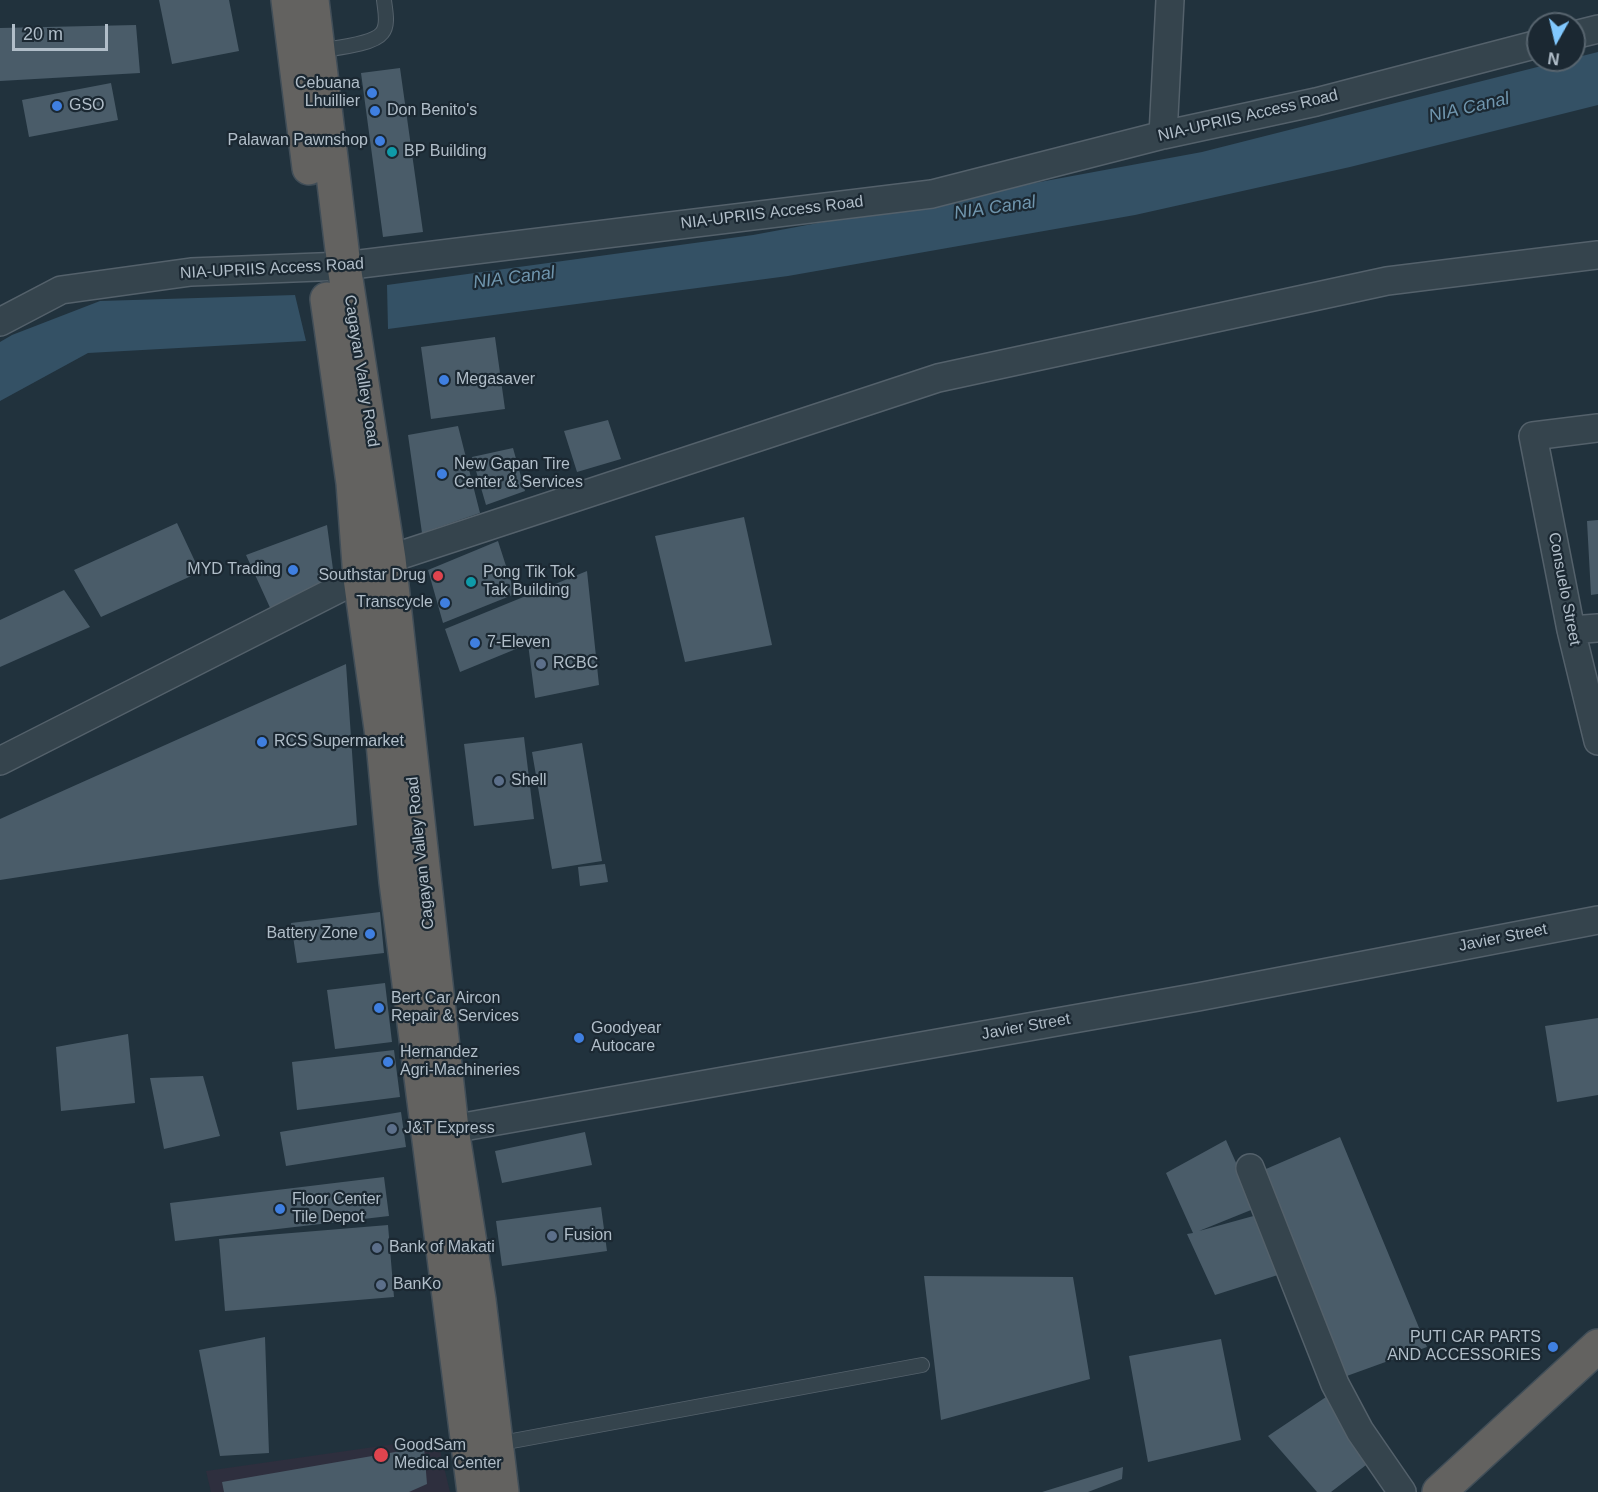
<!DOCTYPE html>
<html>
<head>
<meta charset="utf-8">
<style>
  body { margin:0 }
  #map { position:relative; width:1598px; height:1492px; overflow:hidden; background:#21323d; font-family:Helvetica,sans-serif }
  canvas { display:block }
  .north { position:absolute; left:1526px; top:12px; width:60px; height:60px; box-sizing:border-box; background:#1b2832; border:2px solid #57646e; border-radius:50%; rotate:188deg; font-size:16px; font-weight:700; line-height:24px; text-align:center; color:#b1bec9 }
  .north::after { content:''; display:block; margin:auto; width:21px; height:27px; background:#81c8fe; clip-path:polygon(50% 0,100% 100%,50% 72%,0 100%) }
  .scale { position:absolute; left:12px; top:24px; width:96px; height:27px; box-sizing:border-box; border:3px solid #b1bec9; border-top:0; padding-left:8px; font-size:18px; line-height:21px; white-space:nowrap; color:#b1bec9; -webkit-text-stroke:4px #1b2832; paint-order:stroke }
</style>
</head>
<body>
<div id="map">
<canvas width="1598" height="1492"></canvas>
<div class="north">N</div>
<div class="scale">20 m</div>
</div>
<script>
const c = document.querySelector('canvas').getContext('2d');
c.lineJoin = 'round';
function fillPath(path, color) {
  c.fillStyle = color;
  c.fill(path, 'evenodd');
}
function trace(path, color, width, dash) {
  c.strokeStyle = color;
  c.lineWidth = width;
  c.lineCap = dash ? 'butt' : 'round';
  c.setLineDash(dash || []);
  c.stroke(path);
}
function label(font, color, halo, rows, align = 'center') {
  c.font = font + ' Helvetica,sans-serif';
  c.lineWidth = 4.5;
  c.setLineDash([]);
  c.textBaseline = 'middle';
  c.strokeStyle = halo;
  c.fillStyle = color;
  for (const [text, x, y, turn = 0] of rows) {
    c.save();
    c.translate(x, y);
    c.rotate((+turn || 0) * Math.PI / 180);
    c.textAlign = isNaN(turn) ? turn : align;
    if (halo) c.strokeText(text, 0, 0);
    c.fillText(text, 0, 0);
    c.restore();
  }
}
fillPath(new Path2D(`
  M437 1438 450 1492H211L206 1471Z`), '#2e2f3e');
fillPath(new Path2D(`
  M1598 52V105L1350 167 1135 215 788 276 388 329 387 285 753 235 1202 152 1565 60H1574V58Z
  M295 295 306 341 88 353 0 401V342L12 335 100 301Z`), '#345165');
fillPath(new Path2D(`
  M159 0H229L239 51 172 64Z
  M136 25 140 73 0 81V28Z
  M400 68 423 232 383 237 361 73Z
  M111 83 118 120 29 137 22 100Z
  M495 337 505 409 431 419 421 347Z
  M608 420 621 459 577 472 564 431Z
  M458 426 480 513 422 533 408 435Z
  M513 448 525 491 486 505 472 457Z
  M744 517 772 645 685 662 655 536Z
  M1598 520V594L1591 595 1587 521Z
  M177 523 200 572 101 617 74 570Z
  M327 525 335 584 272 612 246 555Z
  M498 541 515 594 443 623 428 570Z
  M587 571 599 685 535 698 528 644 460 672 445 629Z
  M64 590 90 627 0 667V620Z
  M346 664 357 825 0 880V819Z
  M524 737 534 819 474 826 464 744Z
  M582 743 602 861 552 869 532 752Z
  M605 864 608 882 580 886 578 867Z
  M380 912 384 953 297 963 291 923Z
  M385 983 392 1042 335 1049 327 990Z
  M1598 1018V1095L1557 1102 1545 1026Z
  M128 1034 135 1103 61 1111 56 1047Z
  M394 1050 400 1097 297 1110 292 1062Z
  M203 1076 220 1136 164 1149 150 1078Z
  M401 1112 406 1147 286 1166 280 1132Z
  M585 1132 592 1165 502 1183 495 1151Z
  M1340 1137 1427 1347 1344 1377 1259 1172Z
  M1226 1140 1256 1208 1199 1231 1257 1215 1281 1274 1215 1295 1187 1234 1193 1233 1166 1173Z
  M384 1177 389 1216 175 1241 170 1203Z
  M601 1207 607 1251 502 1266 496 1221Z
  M388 1225 394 1297 225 1311 219 1239Z
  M924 1276 1073 1277 1090 1379 941 1420Z
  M265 1337 269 1453 220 1456 199 1350Z
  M1221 1339 1241 1440 1148 1462 1129 1356Z
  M1326 1397 1370 1462 1331 1492H1317L1268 1436Z
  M424 1447 427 1484 409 1492H224L222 1482Z
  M1123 1467 1122 1479 1088 1492H1042Z`), '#4a5c69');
const service = new Path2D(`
  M318 51C333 48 373 45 382 33 389 25 385 10 384 0
  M496 1444 922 1365`);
const minor = new Path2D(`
  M1574 35 1598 29
  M1163 135 1170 0
  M0 322 61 290 191 272 344 266 932 194 1163 135 1316 102 1538 44
  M1598 428 1533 436 1571 630 1598 741
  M1571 630 1598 628
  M0 761 360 578 389 559 938 378 1387 281 1598 255
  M452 1129 1198 997 1598 920
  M1250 1168 1335 1384 1360 1431 1402 1492`);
const trunk = new Path2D(`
  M288 0 309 168
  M312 0 344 266 389 559 452 1129 479 1300 502 1492
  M327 299 353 483 360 578 383 743 396 882 474 1492
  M1439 1492 1598 1346`);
trace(service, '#54616b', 16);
trace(minor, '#54616b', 30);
trace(trunk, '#414e58', 36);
trace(service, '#35444d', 14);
trace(minor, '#35444d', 27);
trace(trunk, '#636260', 33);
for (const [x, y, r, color] of [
  [372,93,6,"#3f7fe0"],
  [57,106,6,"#3f7fe0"],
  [375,111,6,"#3f7fe0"],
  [380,141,6,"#3f7fe0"],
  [392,152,6,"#0f9aa8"],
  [444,380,6,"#3f7fe0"],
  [442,474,6,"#3f7fe0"],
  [293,570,6,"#3f7fe0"],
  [438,576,6,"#e0444e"],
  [471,582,6,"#0f9aa8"],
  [445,603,6,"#3f7fe0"],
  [475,643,6,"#3f7fe0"],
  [541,664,6,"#5c6f8a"],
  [262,742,6,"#3f7fe0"],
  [499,781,6,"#5c6f8a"],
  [370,934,6,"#3f7fe0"],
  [379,1008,6,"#3f7fe0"],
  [579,1038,6,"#3f7fe0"],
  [388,1062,6,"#3f7fe0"],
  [392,1129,6,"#5c6f8a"],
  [280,1209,6,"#3f7fe0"],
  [552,1236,6,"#5c6f8a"],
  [377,1248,6,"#5c6f8a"],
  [381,1285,6,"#5c6f8a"],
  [1553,1347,6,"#3f7fe0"],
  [381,1455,8,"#e0444e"]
]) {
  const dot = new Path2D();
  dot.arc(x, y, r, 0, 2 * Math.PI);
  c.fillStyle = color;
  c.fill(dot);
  trace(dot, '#1b2832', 2);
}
label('16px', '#b1bec9', '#1b2832', [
  ["Cebuana",360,84,"right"],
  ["Lhuillier",360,102,"right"],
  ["GSO",69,106],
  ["Don Benito's",387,111],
  ["Palawan Pawnshop",368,141,"right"],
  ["BP Building",404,152],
  ["Megasaver",456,380],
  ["New Gapan Tire",454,465],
  ["Center & Services",454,483],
  ["MYD Trading",281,570,"right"],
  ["Pong Tik Tok",483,573],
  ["Tak Building",483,591],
  ["Southstar Drug",426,576,"right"],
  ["Transcycle",433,603,"right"],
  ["7-Eleven",487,643],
  ["RCBC",553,664],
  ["RCS Supermarket",274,742],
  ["Shell",511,781],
  ["Battery Zone",358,934,"right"],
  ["Bert Car Aircon",391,999],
  ["Repair & Services",391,1017],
  ["Goodyear",591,1029],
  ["Autocare",591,1047],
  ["Hernandez",400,1053],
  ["Agri-Machineries",400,1071],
  ["J&T Express",404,1129],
  ["Floor Center",292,1200],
  ["Tile Depot",292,1218],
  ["Fusion",564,1236],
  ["Bank of Makati",389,1248],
  ["BanKo",393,1285],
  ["PUTI CAR PARTS",1541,1338,"right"],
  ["AND ACCESSORIES",1541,1356,"right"],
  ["GoodSam",394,1446],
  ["Medical Center",394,1464]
], 'left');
label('16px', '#b1bec9', '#1b2832', [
  ["NIA-UPRIIS Access Road",1248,116,-13],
  ["NIA-UPRIIS Access Road",772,213,-7],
  ["NIA-UPRIIS Access Road",272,269,-3],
  ["Cagayan Valley Road",361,371,81],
  ["Consuelo Street",1564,589,79],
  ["Cagayan Valley Road",421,853,-96],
  ["Javier Street",1503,938,-11],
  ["Javier Street",1026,1027,-10]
]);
label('italic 18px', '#7096ae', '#1b2832', [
  ["NIA Canal",1469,108,-13],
  ["NIA Canal",995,208,-8],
  ["NIA Canal",514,278,-7]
]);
</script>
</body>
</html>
